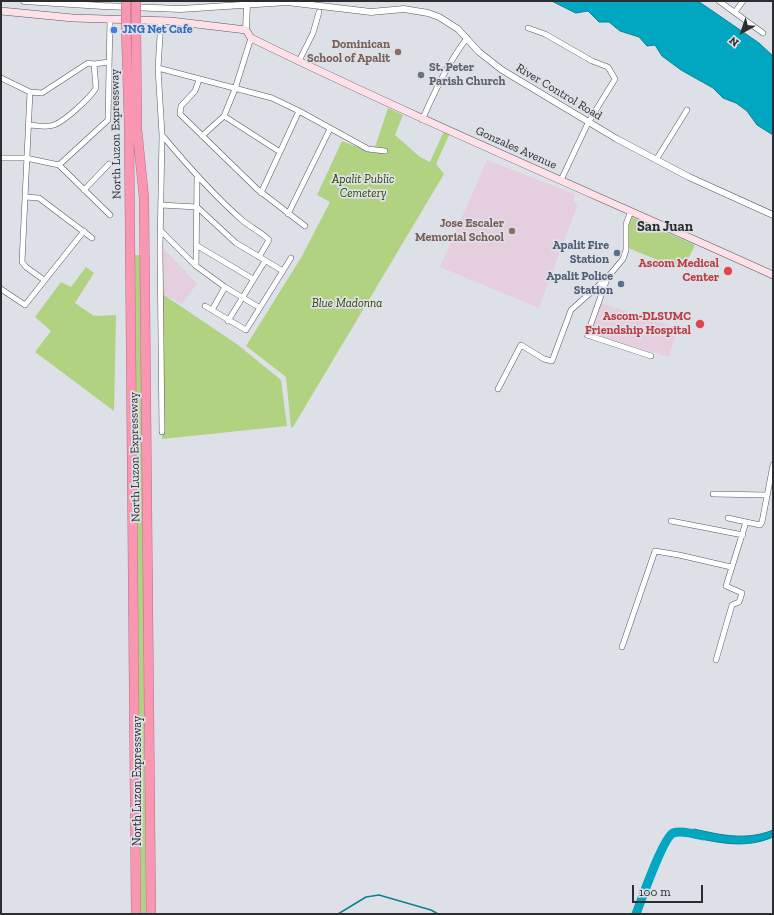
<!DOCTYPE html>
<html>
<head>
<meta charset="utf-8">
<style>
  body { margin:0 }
  #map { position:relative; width:774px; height:915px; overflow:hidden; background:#dee0e8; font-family:"Zilla Slab",serif }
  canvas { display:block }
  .frame { position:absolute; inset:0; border:2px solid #2c2d30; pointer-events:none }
  .north { position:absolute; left:722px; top:12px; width:40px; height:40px; -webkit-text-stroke:3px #dee0e8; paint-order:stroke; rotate:220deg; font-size:11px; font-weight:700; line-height:16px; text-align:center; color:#2c2d30 }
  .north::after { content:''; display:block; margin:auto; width:14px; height:18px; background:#2c2d30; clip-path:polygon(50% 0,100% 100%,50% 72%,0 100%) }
  .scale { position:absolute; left:632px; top:885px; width:71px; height:18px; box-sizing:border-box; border:2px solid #2c2d30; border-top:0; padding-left:5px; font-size:12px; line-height:14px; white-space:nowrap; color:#2c2d30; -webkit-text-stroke:3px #dee0e8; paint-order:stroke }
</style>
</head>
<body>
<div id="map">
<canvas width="774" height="915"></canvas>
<div class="frame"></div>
<div class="north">N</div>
<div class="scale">100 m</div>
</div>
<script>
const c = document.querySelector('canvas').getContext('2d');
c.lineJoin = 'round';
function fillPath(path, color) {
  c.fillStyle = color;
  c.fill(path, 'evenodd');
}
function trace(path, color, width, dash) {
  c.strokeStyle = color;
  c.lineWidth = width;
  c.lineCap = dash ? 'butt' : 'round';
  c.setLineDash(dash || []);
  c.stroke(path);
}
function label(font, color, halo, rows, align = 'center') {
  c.font = font + ' "Zilla Slab",serif';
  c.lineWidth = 3.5;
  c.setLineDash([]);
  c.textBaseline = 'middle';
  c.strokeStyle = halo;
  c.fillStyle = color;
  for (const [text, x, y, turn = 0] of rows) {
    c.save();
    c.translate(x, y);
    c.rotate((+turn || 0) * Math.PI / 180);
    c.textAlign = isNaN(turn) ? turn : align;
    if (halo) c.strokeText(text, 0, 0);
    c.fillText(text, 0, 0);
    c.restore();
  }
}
fillPath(new Path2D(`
  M487 160 575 194 573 202 578 204 539 308 440 267Z
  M163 248 197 284 182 304 161 293Z
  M601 303 678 328 669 357 591 335Z`), '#e5cfde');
fillPath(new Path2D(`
  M388 108 403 115 395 135 420 157 430 162 444 131 450 133 436 164 444 174 293 427 291 428 286 377 246 346 302 256 330 202 317 195 342 141 373 153Z
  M632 217 695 245 687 261 675 267 628 248V226Z
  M135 255H140L146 914H141Z
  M86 267 94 273 75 303 94 316 116 315 114 411 35 352 51 331 35 317 61 282 71 287Z
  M161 293 238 345 281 380 287 426 162 439Z`), '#b0d281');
const water = new Path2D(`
  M552 1H698L759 43 773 56V135L757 125 747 111 736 103 723 98 713 88 681 70 662 56 655 45 647 46 639 37 620 31 609 22H599L588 11 576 13Z
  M694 829C721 835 746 841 773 830V837C746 849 719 843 692 837Z`);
fillPath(water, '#01a6c0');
trace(water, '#0e8295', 1);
trace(new Path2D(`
  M338 914 366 897 379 895 431 910 438 914`), '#0e8295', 1.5);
trace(new Path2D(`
  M636 914C641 901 663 838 673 833 681 830 695 834 703 836`), '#01a6c0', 9);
const minor = new Path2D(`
  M719 1 763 33
  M735 12 743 1
  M161 20 158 68 162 135 160 249 162 432
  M528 28 545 34 592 61 608 67 615 79 588 123 561 180
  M299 61 313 33 319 12
  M94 64 109 62
  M158 68 272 98 299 111 368 149 385 151
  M1 78 30 92 42 93 88 63 94 64 96 88C90 98 65 121 54 125 46 128 36 125 29 125
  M199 80 195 91 181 106 180 114 257 189 305 226
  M30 92 22 262 26 267 44 280
  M224 116 280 152
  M422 120C435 91 448 63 467 38
  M162 135C187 165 212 194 242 220 250 227 261 232 269 240L259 257
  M202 136 224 116 235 89 251 38
  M1 158H26L59 165 108 120 110 20
  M656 160 687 110
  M59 165 110 215
  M84 190 109 164
  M261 193 299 111
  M25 197 39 198 92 238
  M161 205 197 207 236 243 283 271
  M288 214 330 129
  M161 231 196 266 225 287 260 308
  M196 245 253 279
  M196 266 197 177
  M607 279 587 335 651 356
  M1 289 25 305 84 231
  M205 306 246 330 291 258
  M212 310 225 287
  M228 321 265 261
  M498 389 521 345 544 359 552 361 571 310 607 278 623 259 626 250V224L631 211
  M713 494 767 495
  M728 518 746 522
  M671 521 743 535
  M622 647 655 551 679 555 731 567
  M716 660 732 605 739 602 742 593 726 586 746 522 760 525 762 522 773 465`);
const tertiary = new Path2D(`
  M24 1 103 6 181 9 287 2 371 12 404 9 428 13 439 17 458 29 479 52 502 70 617 139 689 177 773 215
  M246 30 247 4`);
const secondary = new Path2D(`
  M1 11 73 18 171 21 246 30 251 38C423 122 599 196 773 275`);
const motorway = new Path2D(`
  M136 25 137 129 144 198 151 914
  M126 27 129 124 136 914`);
trace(minor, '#56585e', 6);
trace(tertiary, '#56585e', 7);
trace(secondary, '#56585e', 8);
trace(motorway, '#b17184', 10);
trace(minor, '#fff', 5);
trace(tertiary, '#fff', 6);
trace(secondary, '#fde0e8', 7);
trace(motorway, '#f996b2', 9);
const motorwayBridge = new Path2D(`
  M126 1V27
  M136 1V25`);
trace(motorwayBridge, '#b17184', 10, []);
trace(motorwayBridge, '#f996b2', 9);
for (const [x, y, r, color] of [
  [114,30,4,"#3f7fe0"],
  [398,52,4,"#8d6e63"],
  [421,75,4,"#6b7280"],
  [512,231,4,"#8d6e63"],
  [617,253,4,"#5c6f8a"],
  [728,271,5,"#e0444e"],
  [621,284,4,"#5c6f8a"],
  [700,324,5,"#e0444e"]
]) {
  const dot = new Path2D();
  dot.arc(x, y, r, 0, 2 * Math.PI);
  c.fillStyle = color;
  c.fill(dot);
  trace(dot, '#dee0e8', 1.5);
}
label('bold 12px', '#366cbe', '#dee0e8', [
  ["JNG Net Cafe",122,30]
], 'left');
label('bold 12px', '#785e54', '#dee0e8', [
  ["Dominican",390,45],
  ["School of Apalit",390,59],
  ["Jose Escaler",504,224],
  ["Memorial School",504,238]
], 'right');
label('bold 12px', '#5b616d', '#dee0e8', [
  ["St. Peter",429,68],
  ["Parish Church",429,82]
], 'left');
label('12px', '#2c2d30', '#dee0e8', [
  ["River Control Road",559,92,31],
  ["North Luzon Expressway",116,134,-91],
  ["Gonzales Avenue",516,148,24],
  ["North Luzon Expressway",135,457,-91],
  ["North Luzon Expressway",138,781,-90]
]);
label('italic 12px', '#314607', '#dee0e8', [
  ["Apalit Public",363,180],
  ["Cemetery",363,194],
  ["Blue Madonna",347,304]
]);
label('bold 12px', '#4e5e75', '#dee0e8', [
  ["Apalit Fire",609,246],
  ["Station",609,260],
  ["Apalit Police",613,277],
  ["Station",613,291]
], 'right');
label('bold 12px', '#be3a42', '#dee0e8', [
  ["Ascom Medical",719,264],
  ["Center",719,278],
  ["Ascom-DLSUMC",691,317],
  ["Friendship Hospital",691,331]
], 'right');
label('bold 14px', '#2c2d30', '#dee0e8', [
  ["San Juan",665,227]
]);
</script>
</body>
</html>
